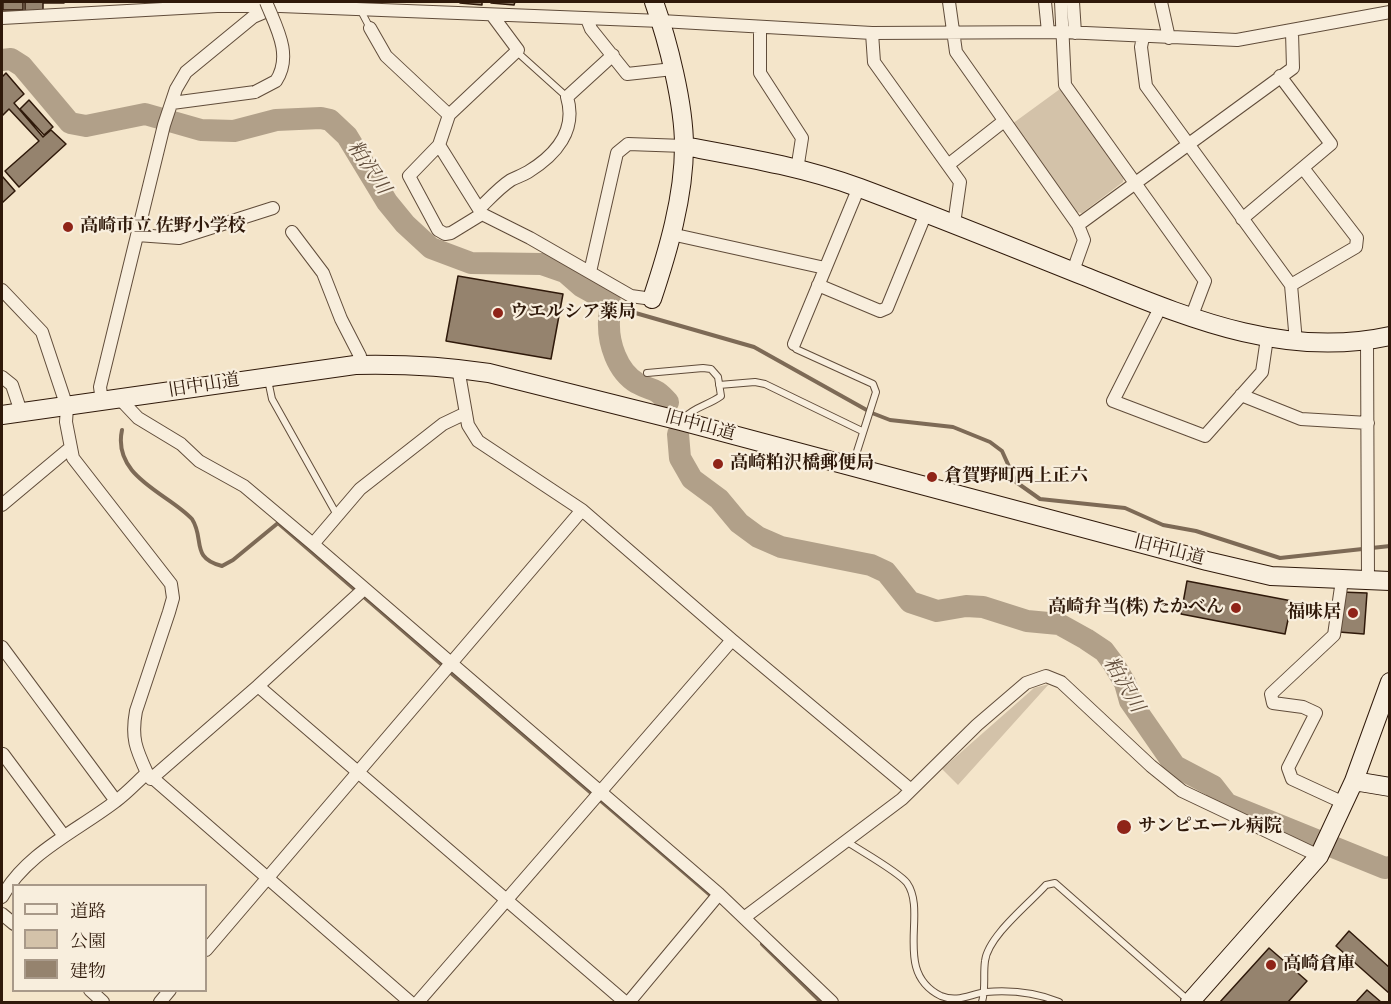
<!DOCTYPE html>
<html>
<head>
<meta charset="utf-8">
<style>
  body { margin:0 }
  #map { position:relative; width:1391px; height:1004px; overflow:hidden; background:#f4e5ca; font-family:"IM FELL French Canon","Noto Serif JP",serif }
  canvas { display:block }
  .frame { position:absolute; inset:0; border:3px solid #2f190a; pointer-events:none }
  .legend { position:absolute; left:12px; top:884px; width:195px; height:108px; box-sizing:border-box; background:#f8eedd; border:2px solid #a89989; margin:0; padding:8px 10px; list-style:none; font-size:18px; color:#2f190a }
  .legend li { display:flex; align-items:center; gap:12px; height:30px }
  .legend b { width:30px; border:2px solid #a89989 }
</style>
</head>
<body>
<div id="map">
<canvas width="1391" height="1004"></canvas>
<div class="frame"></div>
<ul class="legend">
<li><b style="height:8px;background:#f8eedd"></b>道路</li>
<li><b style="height:16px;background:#d3c2a9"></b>公園</li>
<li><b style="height:16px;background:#95836e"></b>建物</li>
</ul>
</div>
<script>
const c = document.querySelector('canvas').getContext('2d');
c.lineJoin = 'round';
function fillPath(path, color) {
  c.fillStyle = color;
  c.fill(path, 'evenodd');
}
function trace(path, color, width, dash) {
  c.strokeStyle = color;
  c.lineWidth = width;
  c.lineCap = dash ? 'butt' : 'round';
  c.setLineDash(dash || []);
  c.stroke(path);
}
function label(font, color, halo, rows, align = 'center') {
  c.font = font + ' "IM FELL French Canon","Noto Serif JP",serif';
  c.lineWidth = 4.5;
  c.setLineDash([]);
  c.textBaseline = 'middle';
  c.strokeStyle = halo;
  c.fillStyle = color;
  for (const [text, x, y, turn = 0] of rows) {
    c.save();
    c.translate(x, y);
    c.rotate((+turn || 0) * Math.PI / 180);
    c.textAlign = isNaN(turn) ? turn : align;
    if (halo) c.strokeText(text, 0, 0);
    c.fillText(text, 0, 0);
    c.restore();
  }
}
fillPath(new Path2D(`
  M1060 89 1124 175 1123 182 1082 213 1075 212 1012 124Z
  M1049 684 958 785 942 769 1034 688Z`), '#d3c2a9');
trace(new Path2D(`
  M611 306 754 347 872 413 890 420 953 427 990 442 1002 451 1016 482 1040 499 1125 508 1163 525 1196 531 1280 558 1390 546
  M122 430C112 477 168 493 192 519 205 539 190 558 222 566L233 560 278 523 353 588
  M364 597 441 664
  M452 674 590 792
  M601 801 709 894
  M762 944 821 1002`), '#7d6a56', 4);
trace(new Path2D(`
  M2 60 11 59 22 66 70 123 86 126 145 114 201 130 234 131 276 120 321 118 330 120 347 136 387 202 405 224 431 248 471 263 542 264 565 272 581 286 610 302C611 309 609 314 609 321 608 343 617 371 637 383 653 392 653 385 668 402
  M678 434 680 458 692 479 719 499 739 523 758 537 781 547 871 565 886 572 910 602 937 611 966 606 983 607 1027 621 1059 624 1086 639 1104 651 1113 663 1125 683 1130 701 1175 766 1213 786 1227 804 1385 868 1390 867`), '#b1a089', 22);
const building = new Path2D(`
  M3 2H23V10H3Z
  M25 2H43V11H25Z
  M44 2H64V3H44Z
  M460 2H482V5L460 3Z
  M491 2H515L514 5 491 3Z
  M6 73 24 94 14 103 43 137 51 130 66 144 19 187 5 171 39 141 9 109 2 116V77Z
  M29 100 53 127 44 135 20 109Z
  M2 176 15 191 2 203Z
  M458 276 563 294 551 359 446 341Z
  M1187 581 1292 601 1285 634 1181 614Z
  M1341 592 1367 593 1364 634 1339 632Z
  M1349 931 1390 968V994L1336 946Z
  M1269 948 1307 981 1288 1002H1220Z
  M1367 990 1381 1002H1356Z`);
fillPath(building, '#95836e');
trace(building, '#2f190a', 1.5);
const lane = new Path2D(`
  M360 9 370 28
  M517 52 567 97
  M794 344 796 349 873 384 876 392 853 464
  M647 373 703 368 711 369 718 377 721 396C709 405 694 407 684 418
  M268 380 272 399 337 515
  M719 385 755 382 765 384 862 431
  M846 841C859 850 899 872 907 883 928 913 892 972 941 996 958 1003 970 994 986 992 1010 990 1037 993 1059 1002
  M982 1002C986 988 983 975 985 961 988 936 1029 904 1046 885L1055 883 1188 1000`);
const street = new Path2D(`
  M949 2 956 52 1078 225 1084 240 1073 271
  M1045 2 1048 32
  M1061 2 1065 85 1205 281 1191 318
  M1073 2 1075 33
  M1161 2 1169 38
  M2 18 217 6H280L661 21 872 33 1064 32 1237 40 1390 12
  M587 19 591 29 627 74 673 69
  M370 28 386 56 449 115
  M760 28V73L802 138 797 170
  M872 33 874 62 960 182 954 224
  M1143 37 1141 47 1146 86 1291 285 1296 342
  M172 103 255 92
  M439 145 482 214 451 233 445 234 438 230 409 176 439 145 449 115 518 50 492 15
  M948 165 1004 121
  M480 208C490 198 500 187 511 180 517 177 523 175 528 172 556 155 577 130 567 97L613 55
  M482 214 530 238 631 296 652 299
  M1242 219 1331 144 1280 76
  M1078 225 1293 68 1292 32
  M292 232 323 273 341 319 360 356 359 365
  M671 234 825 268
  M137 235 179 238 273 208
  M590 272 617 153 628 144 684 146
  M818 285 880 311 887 308 926 213
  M1291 285 1356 247 1357 238 1303 168
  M2 290 42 332 67 407 66 422 73 458 171 584 173 598 169 612 136 711C131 738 136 749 147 773L410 1002
  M1161 306 1113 401 1205 436 1262 372 1267 338
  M1367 341 1368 580
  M794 344 859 187
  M458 368 468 425 478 441 582 510 732 640 910 789
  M2 377 12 385 21 412
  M1241 395 1301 419 1368 423
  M120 399 138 418 181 444 199 461 244 486 313 544 719 894 832 1002
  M102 401 100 387 164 125 176 89 186 72 253 17 274 8
  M2 505 70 448
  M313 544 360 489 443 424 466 413
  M1342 580 1334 635 1271 694 1273 703 1303 707 1316 713 1288 768 1292 779 1344 803
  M2 647 116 801
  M258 686 625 1002
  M3 754 64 836
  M151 779 258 686 364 589
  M2 897C26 853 77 831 116 801 127 793 137 782 147 773
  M2 914 14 924
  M745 917 902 799 977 725 1026 683 1046 676 1061 682 1151 766 1182 791 1319 856
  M206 950 582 510
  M90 990 103 1002
  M160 1002 170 990
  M418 1002 732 640
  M629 1002 719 894`);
const secondary = new Path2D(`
  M684 146C743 157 803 167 860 188 935 216 1009 246 1084 276 1182 315 1281 360 1390 336
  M652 299C668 251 684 197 684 146 684 104 668 41 654 2
  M2 415 355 365C400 364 444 366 489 373L681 421 1207 561 1271 576 1390 581
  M1354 781 1390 787
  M1190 1002 1319 856 1354 781 1390 682`);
trace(lane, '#604c3a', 8);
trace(street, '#604c3a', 14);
trace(secondary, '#2f190a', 20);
trace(lane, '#f8eedd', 6);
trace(street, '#f8eedd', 12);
trace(secondary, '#f8eedd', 18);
const streetBridge = new Path2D(`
  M255 92 276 81C293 55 276 27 266 2`);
trace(streetBridge, '#604c3a', 14, []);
trace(streetBridge, '#f8eedd', 12);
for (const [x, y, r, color] of [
  [68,227,6,"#8f2418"],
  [498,313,6,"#8f2418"],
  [718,464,6,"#8f2418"],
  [932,477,6,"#8f2418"],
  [1236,608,6,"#8f2418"],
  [1353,613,6,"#8f2418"],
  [1124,827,8,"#8f2418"],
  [1271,965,6,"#8f2418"]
]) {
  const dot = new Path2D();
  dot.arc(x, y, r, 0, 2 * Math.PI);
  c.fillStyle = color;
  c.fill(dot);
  trace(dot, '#f8eedd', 2);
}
label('bold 18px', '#2f190a', '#f8eedd', [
  ["高崎市立 佐野小学校",80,227],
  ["ウエルシア薬局",510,313],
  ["高崎粕沢橋郵便局",730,464],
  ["倉賀野町西上正六",944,477],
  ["高崎弁当(株) たかべん",1224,608,"right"],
  ["福味居",1341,613,"right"],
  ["サンピエール病院",1138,827],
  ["高崎倉庫",1283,965]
], 'left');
label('18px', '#2f190a', '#f8eedd', [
  ["旧中山道",204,386,-9],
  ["旧中山道",700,426,15],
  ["旧中山道",1169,551,14]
]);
label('italic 20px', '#634f3d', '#f8eedd', [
  ["粕沢川",368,168,56],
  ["粕沢川",1123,685,60]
]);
</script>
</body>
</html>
